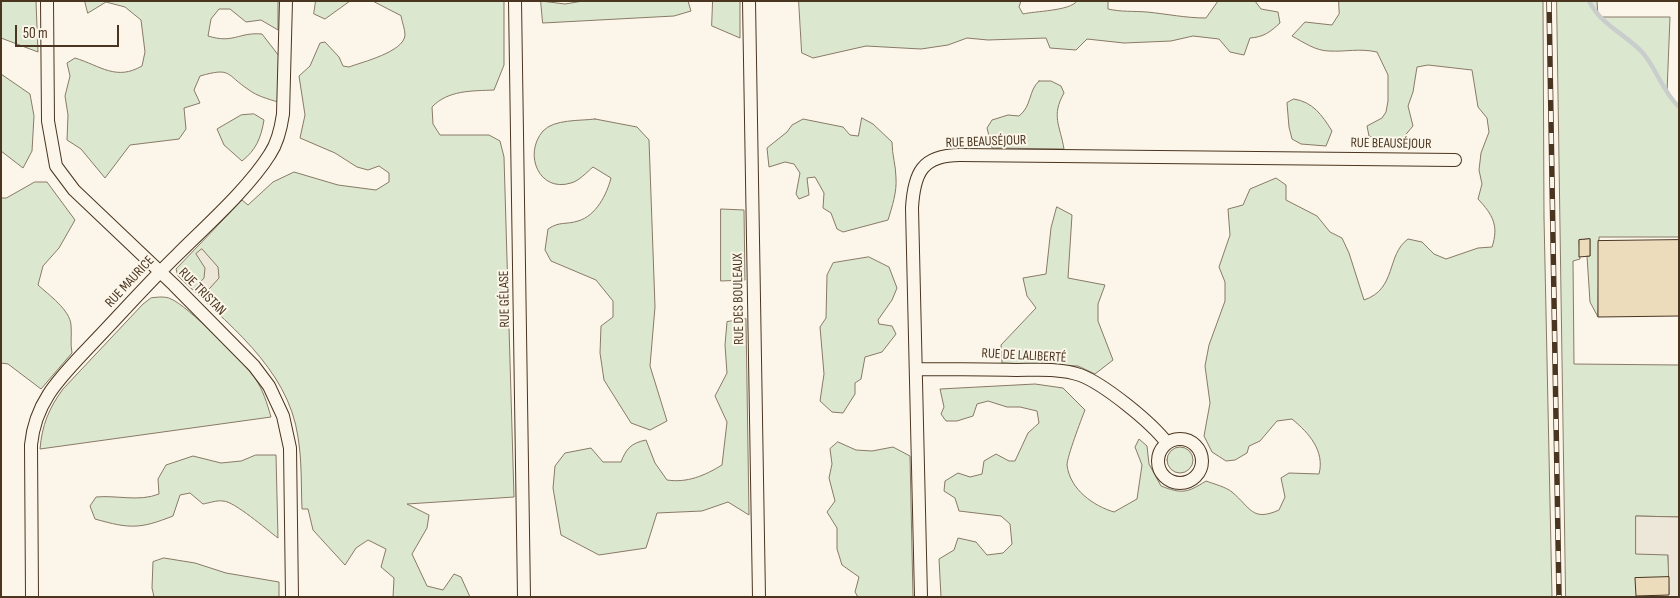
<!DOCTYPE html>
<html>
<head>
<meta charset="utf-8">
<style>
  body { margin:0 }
  #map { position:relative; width:1680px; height:598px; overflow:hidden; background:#fbf6e9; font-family:"Sofia Sans Condensed",sans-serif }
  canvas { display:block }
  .frame { position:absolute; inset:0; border:2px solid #4a3520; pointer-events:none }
  .scale { position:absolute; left:15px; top:25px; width:104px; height:22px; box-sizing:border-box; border:2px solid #4a3520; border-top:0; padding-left:6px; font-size:15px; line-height:18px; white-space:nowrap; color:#4a3520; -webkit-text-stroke:4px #fbf6e9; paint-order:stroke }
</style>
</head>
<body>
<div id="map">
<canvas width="1680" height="598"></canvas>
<div class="frame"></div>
<div class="scale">50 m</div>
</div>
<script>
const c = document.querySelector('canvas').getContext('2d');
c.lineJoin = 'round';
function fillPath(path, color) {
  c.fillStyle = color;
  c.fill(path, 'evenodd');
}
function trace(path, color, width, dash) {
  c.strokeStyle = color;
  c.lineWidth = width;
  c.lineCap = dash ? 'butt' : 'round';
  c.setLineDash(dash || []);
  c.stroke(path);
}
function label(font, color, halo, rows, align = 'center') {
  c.font = font + ' "Sofia Sans Condensed",sans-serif';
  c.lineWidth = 4;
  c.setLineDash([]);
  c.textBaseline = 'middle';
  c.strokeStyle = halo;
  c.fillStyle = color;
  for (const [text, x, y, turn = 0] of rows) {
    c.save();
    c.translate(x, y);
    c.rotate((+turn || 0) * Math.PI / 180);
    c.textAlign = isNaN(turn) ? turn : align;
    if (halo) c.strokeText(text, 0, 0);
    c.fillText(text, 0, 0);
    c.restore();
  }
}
const green = new Path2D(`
  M1 1H36L38 52 1 38Z
  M85 1H278V30L261 20 246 22 230 9H219L211 19 208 36C234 44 238 32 262 34L279 56 278 102C268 99 257 96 249 90 225 74 232 67 200 76L194 90 200 103 184 108 186 129 179 139 130 145 105 178 81 149 67 140 68 115 65 96 70 76 67 63 75 58C101 66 116 81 142 66L145 52 141 20 125 7 106 2 88 13Z
  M316 1H350L325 19 314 14Z
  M373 1H504V65L494 90C472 91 448 90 432 107L433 124 440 135H489L500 141 504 157 514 497 407 504 429 515 427 528 412 554 427 586 443 590 454 574 461 577 470 597H393L394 578 381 567 386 549 368 540 356 548 345 565 313 530 308 509H302C301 485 302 461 298 437 288 367 225 322 178 276L176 269 242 200 248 205 273 182 294 172 338 185 376 190 389 182V173L379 166 368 170 357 167 335 153 300 138 305 115 299 76 310 66 320 43 325 42 339 57 343 66 349 67C362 62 404 52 405 35 405 29 402 22 401 16Z
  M541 1 565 4 583 1H688L691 11 674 16 543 23Z
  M713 1H740V38L712 26Z
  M799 1H1021L1019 7 1023 14C1035 11 1070 11 1077 1H1108V9C1121 12 1134 11 1147 12 1167 14 1186 18 1206 18L1218 1H1255L1261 9 1278 12 1280 23C1270 32 1264 37 1250 38L1244 55 1230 52 1219 39 1193 36 1171 41 1124 43 1087 39 1076 50 1050 48 1046 38 988 40 967 38 948 45 921 49 866 46 813 58 802 53Z
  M1339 1H1543L1544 217 1552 597H941L939 559 954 550 958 538 976 542 987 555 1003 553 1012 544 1010 524 1001 516 959 511 955 498 944 491 945 481 958 473 970 477 982 474 984 461 996 454 1009 461H1015L1028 433 1039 423 1037 411 1020 407H1007L988 401 977 404 973 416 957 421H946L941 414 944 407 940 389 1035 384 1063 388 1085 410C1081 420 1067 457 1067 465 1070 490 1094 506 1114 512L1137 499 1142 465 1135 447 1139 439 1147 446 1149 464 1161 486C1182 494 1187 493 1206 481 1214 484 1226 487 1232 492 1251 508 1252 522 1279 510L1285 497 1281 478 1289 473 1319 474C1325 451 1309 433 1292 419L1277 421 1260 441 1249 446 1247 453 1235 460 1226 461 1212 452 1204 436 1210 403 1205 366 1209 345 1225 301V282L1219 267 1230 235 1228 209 1243 205 1250 189 1276 178 1286 185V200L1317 216 1330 232 1342 238 1349 253 1364 300C1397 289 1386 255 1408 239L1422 242 1434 254 1446 259 1478 248 1492 247C1499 226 1493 215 1478 199L1482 184 1479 170 1481 153 1489 132 1487 118 1478 107 1472 70 1428 65 1417 67 1413 92 1408 106 1413 126 1402 139 1389 144 1369 136 1367 126 1382 118 1386 112 1388 101V75L1377 52C1358 48 1347 52 1329 51 1316 51 1303 42 1292 36L1305 22 1332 25 1339 14Z
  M1557 1H1597L1598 17H1670L1667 93 1679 107V237H1599L1598 317 1590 302 1587 256H1590V239L1579 240 1580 259 1573 261 1574 364 1679 365V517L1636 516 1668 555 1669 577 1640 597H1566Z
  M1 74 30 94 34 116 32 151 23 168 1 151Z
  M1039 81H1051L1061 86 1064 93C1051 116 1060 125 1064 149L992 148 987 128 992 120 1008 115 1019 116C1032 106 1028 91 1039 81Z
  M1294 99C1313 102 1322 115 1332 131L1326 146 1301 144 1292 139 1289 127 1287 103Z
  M254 114 264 120C261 138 256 150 242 161L224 145 217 129 241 115Z
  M862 118 873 124 892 142C892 155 896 166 896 178 897 192 892 207 888 220L843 232 837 229 831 213 823 208 824 193 815 177 807 178 809 195 799 199 796 194 800 173 794 164 785 162 769 167 767 148 787 132 792 125 803 119 843 127 850 135 858 136Z
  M595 119 637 127 649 140 655 307 650 366 667 421 650 430 631 423 604 380 600 353 601 326 613 317V301L596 280 551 261 545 250 548 229C560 221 565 225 578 221 596 216 607 194 611 178L593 167C587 172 579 181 571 183 539 193 523 154 543 131 554 119 580 121 595 119Z
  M35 182H47L75 220 59 248 43 266 38 285C49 295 70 310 71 325 72 335 70 343 72 353L41 389 8 364 1 363V198H6Z
  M1057 207 1072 215 1068 278 1105 285 1098 304V321L1113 360 1095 374 1078 366 1002 363 1001 345 1036 308 1027 296 1023 278 1046 274 1051 228Z
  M721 209 744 210 745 280 721 281Z
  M869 257 889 267 897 288 892 300 878 320 879 324 892 326 896 334 882 352 865 357 861 379 855 383V394L843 413 832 412 820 401 824 374 820 327 826 318 827 275 833 263Z
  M160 297C163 297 168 297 171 299 187 305 244 363 255 378 263 390 267 403 271 417L40 449C42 425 49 408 63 389L143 304 151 298Z
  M746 319 749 515 728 502 702 511 657 513 646 548 599 555 561 535 553 488 555 466 565 453 591 448 603 462H621C626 449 631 443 646 440L655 463 667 480C687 483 704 476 722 465L727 422 715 396 727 373 725 345 727 322Z
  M838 442 856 450 872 451 893 447 910 456 913 597H858L855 592 859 577 842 565 837 549V528L827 512 835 501 829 478 832 464 830 449Z
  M1167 460a13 13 0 1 1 26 0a13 13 0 1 1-26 0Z
  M256 455H276L278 538C267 530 234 501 223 501 217 500 209 503 203 504L190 493 180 495 173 516C140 529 130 529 95 519L90 506 96 497C117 495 139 502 159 494L158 479 166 465 193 456 221 463 241 461Z
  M164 558 195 563 226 573 279 582V597H154L152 588 153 562Z`);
fillPath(green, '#dce7d0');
trace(green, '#887966', 1);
const parking = new Path2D(`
  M202 249 218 267 219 278 201 298 193 290 204 278 205 268 196 254Z
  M1636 516 1679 517V597H1640L1669 594 1668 555 1636 554Z`);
fillPath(parking, '#ede7d9');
trace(parking, '#887966', 1);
trace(new Path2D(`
  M1589 1C1601 25 1625 34 1642 52 1657 69 1662 91 1679 107`), '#c9cecd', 4.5);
const building = new Path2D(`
  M1590 239V256L1579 257V240Z
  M1679 240V316L1598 317V241Z
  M1669 577V595L1636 596 1635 578Z`);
fillPath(building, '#ecdcbc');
trace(building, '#4a3520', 1);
const street = new Path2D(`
  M47 1 48 121 56 166 74 190 174 285 254 366 269 386 283 416 290 448 292 597
  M515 1 524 597
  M749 1 759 597
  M917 369C950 369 983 369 1016 370 1037 370 1060 368 1080 375 1104 384 1151 422 1167 443
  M1158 461a22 22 0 1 1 44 0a22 22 0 1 1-44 0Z
  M32 597 31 445C35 401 61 377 90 346 119 316 147 284 177 255 206 226 248 189 270 154 278 142 281 128 283 114L286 1
  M921 597 912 208C914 173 922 155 960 155L1455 160`);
trace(street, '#4a3520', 14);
trace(street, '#fbf6e9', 12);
const rail = new Path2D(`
  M1549 1 1559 597`);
trace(rail, '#4a3520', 5.5);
trace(rail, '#fbf6e9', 4, [11]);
label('14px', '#4a3520', '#fbf6e9', [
  ["RUE BEAUSÉJOUR",986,142,-2],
  ["RUE BEAUSÉJOUR",1391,144,1],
  ["RUE MAURICE",130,282,-47],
  ["RUE TRISTAN",202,292,45],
  ["RUE GÉLASE",505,299,-91],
  ["RUE DES BOULEAUX",739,299,-91],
  ["RUE DE LALIBERTÉ",1024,356,3]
]);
</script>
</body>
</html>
